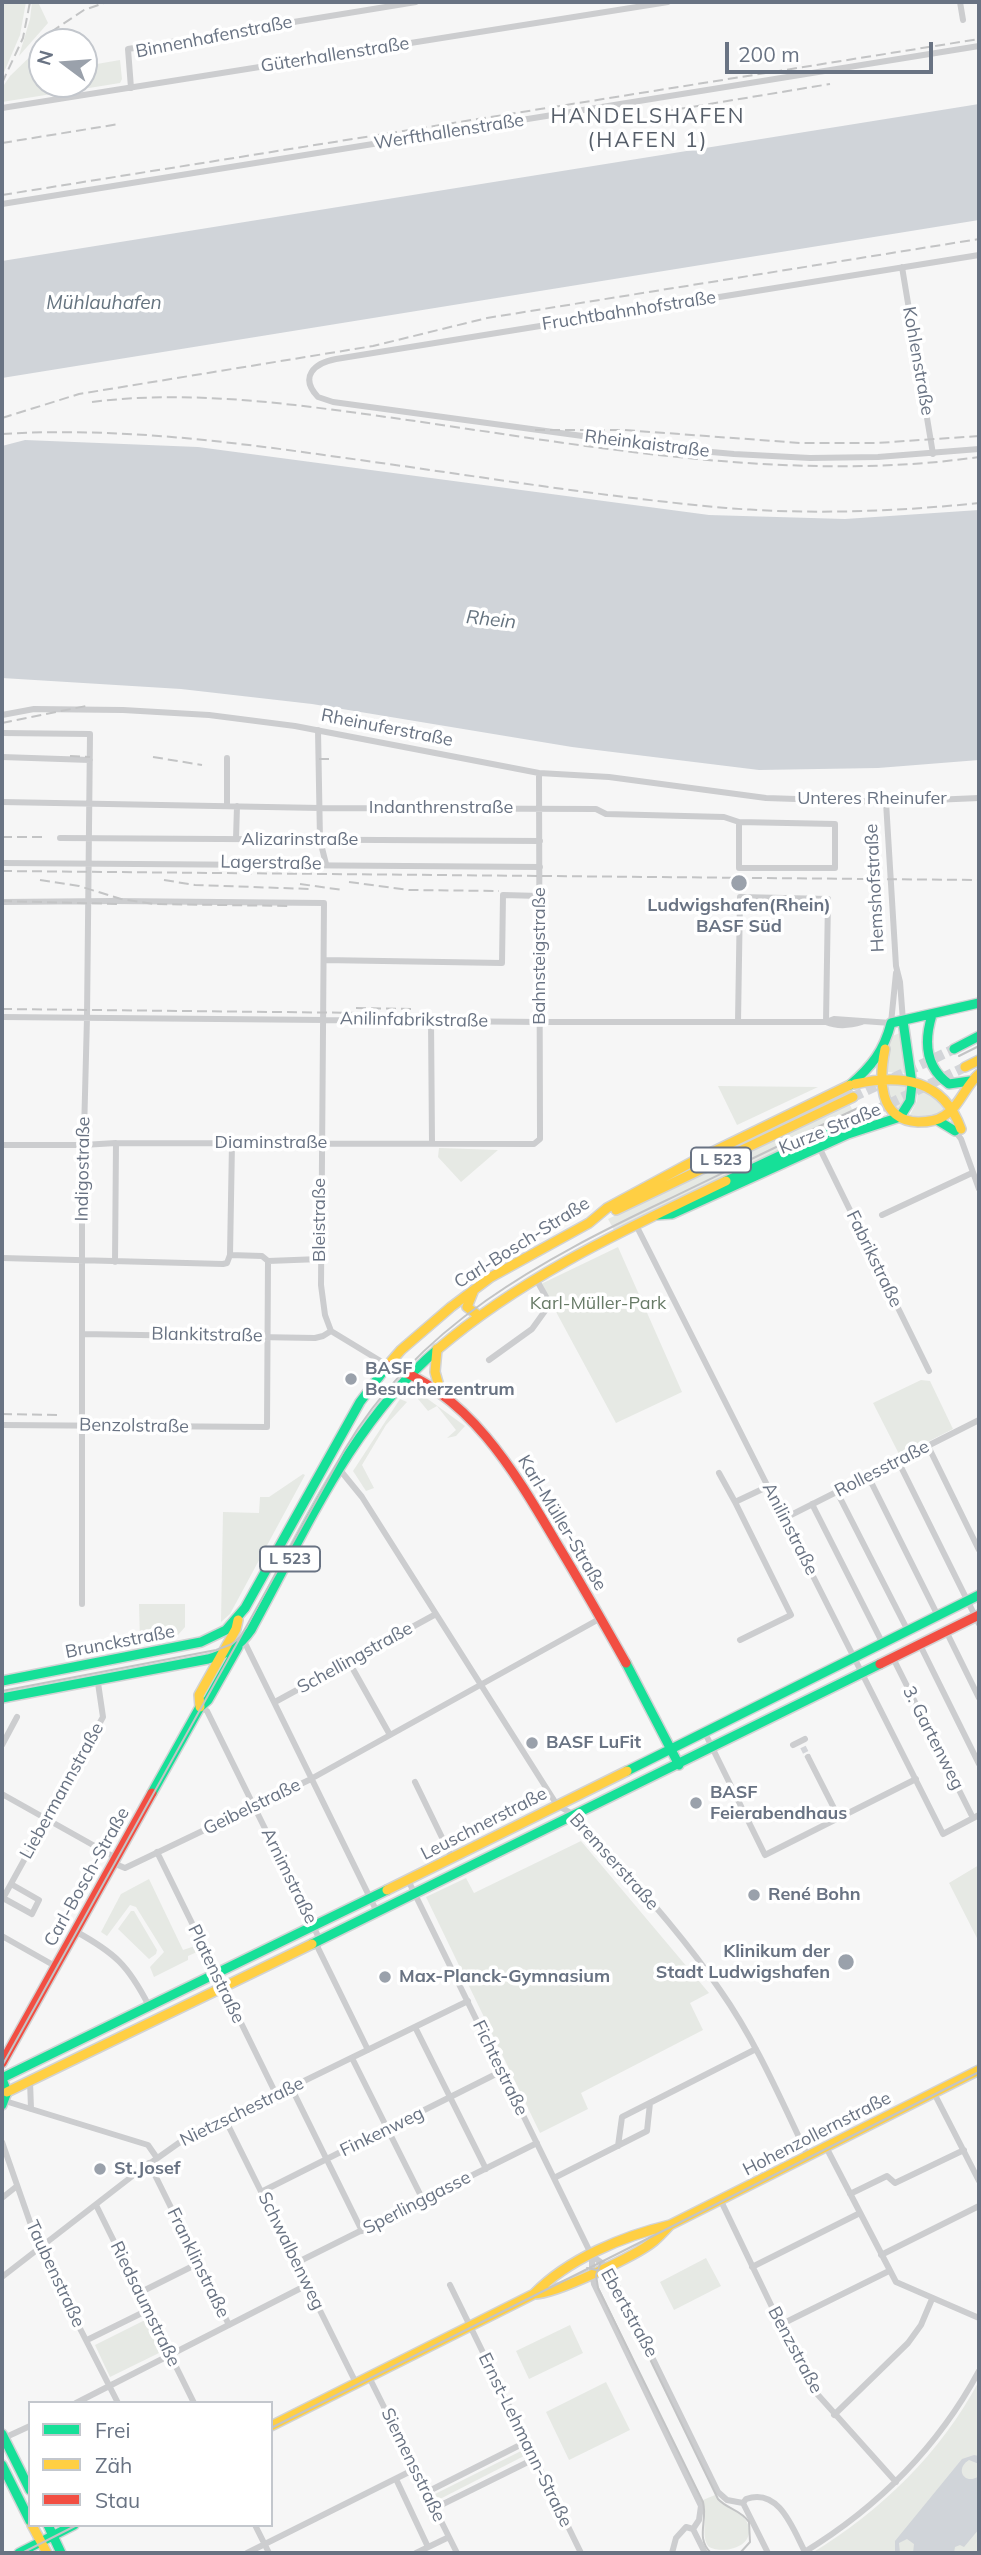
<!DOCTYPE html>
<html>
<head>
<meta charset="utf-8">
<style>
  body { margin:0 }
  #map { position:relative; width:981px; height:2555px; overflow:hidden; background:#f6f6f6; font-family:Mulish,sans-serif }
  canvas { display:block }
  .frame { position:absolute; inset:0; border:4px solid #697383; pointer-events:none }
  .legend { position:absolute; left:28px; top:2401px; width:245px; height:126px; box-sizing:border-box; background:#fff; border:2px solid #c3c7cd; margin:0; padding:9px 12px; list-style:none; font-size:21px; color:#697383 }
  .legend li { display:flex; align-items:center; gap:14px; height:35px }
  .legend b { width:35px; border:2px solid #c3c7cd }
  .north { position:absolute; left:28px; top:28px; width:70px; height:70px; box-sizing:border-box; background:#fff; border:2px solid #c3c7cd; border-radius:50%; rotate:286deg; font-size:19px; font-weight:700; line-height:28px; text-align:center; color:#697383 }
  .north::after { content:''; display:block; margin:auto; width:24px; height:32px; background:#9aa1ab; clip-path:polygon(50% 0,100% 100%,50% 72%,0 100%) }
  .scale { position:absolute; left:725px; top:42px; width:208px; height:32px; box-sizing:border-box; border:4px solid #697383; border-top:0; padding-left:9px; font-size:21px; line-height:24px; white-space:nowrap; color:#697383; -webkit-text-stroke:5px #fff; paint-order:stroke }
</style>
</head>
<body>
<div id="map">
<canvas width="981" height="2555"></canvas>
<div class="frame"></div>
<ul class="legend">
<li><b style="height:9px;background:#16e098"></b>Frei</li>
<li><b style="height:9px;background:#ffcf43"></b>Zäh</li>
<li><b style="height:9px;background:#f24e42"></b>Stau</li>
</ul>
<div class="north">N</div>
<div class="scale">200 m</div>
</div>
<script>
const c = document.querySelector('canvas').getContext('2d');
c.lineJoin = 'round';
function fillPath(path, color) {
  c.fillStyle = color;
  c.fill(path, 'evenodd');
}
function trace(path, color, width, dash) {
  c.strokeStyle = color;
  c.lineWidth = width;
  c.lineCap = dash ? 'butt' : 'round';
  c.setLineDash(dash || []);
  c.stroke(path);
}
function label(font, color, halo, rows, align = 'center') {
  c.font = font + ' Mulish,sans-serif';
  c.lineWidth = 7;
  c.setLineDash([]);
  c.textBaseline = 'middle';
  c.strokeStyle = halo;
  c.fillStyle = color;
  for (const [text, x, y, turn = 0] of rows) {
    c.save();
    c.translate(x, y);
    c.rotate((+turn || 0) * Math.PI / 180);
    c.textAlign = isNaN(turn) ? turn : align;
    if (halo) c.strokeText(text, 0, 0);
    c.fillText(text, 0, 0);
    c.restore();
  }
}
fillPath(new Path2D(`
  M2 2H26L20 35 2 77Z
  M32 2H38L48 23 19 56 30 19Z
  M42 45V84H84V63L91 65 120 60 122 79 120 83 2 102V88L10 76Z
  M902 1032 907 1073 885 1072 884 1062 890 1037Z
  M883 1083H906L910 1093 900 1111 888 1100Z
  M718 1086 818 1087 737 1125Z
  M918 1087 930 1091 948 1106 947 1111 926 1118 910 1115 917 1101Z
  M849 1103 855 1115 614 1230 608 1219Z
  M439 1148 498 1150 461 1182 438 1157Z
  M618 1247 682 1392 616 1423 541 1284Z
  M921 1380 930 1381 953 1429 900 1456 873 1403Z
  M410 1389H414L465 1426 456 1436 447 1438 456 1430 437 1406 428 1411 414 1394 410 1398 405 1394Z
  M400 1399 407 1402 386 1425 362 1465 374 1488 366 1491 353 1471Z
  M303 1474 305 1475 230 1614 221 1622 223 1512 259 1513 260 1497H269Z
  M139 1604H185V1627L178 1635 140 1642Z
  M581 1841 709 1993 690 2003 703 2030 581 2093 588 2109 540 2133 426 1897 466 1878 474 1893Z
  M979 1865V1942L949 1883Z
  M149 1879 183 1950 195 1946 197 1952 188 1956V1960L154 1977 150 1967 164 1952 136 1907 130 1905 107 1936 101 1932 121 1894Z
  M131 1911H134L157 1950 156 1954 149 1959 118 1929Z
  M706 2258 721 2286 674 2310 660 2282Z
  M145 2320 161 2352 110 2377 95 2345Z
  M570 2325 583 2353 529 2379 516 2351Z
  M979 2381V2553H812C881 2511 941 2453 979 2381Z
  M606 2382 630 2430 569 2460 546 2412Z
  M521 2451 524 2456 438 2500 435 2494Z
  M715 2495C724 2509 741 2511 747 2522 758 2546 725 2555 709 2547 700 2537 708 2515 703 2500Z`), '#e6e9e4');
fillPath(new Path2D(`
  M979 104V220L2 378V261Z
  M25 440 198 447 709 515 845 519 979 510V760L878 768 759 770 572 747 312 704 181 689 2 678V446Z
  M974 2455 979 2456V2464L969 2460C954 2469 965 2486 979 2476V2529L964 2547 960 2545 955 2547 954 2553H913L914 2544 907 2539 899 2543 900 2553H895V2541L962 2459Z`), '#d0d4d9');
trace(new Path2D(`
  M803 1747 808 1757`), '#d3d5d9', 6, [6, 3]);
trace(new Path2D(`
  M853 1097 954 1049
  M862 1117 965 1067`), '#d3d5d9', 10, [10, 5]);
const fast = new Path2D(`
  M932 1015C924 1041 925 1067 949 1084L970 1081
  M954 1049 979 1036
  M850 1085C871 1067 884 1051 891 1023L979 1003
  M937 1120 955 1131
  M726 1181 862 1117
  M657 1215 672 1214 848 1134 900 1117 910 1101 912 1084 903 1021
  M626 1663 679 1765
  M2 1681 201 1642 226 1630 245 1608 360 1402 388 1365
  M2 1698 208 1659C227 1654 240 1646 251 1630 305 1532 351 1423 438 1349
  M627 1771 979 1595
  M152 1793 200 1707 208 1700 238 1647
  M312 1944 880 1664
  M2 2078 387 1890
  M2 2079 7 2092 2 2105
  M2 2434 30 2490
  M2 2465 30 2521
  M48 2525 61 2553
  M19 2553 74 2525`);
const slow = new Path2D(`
  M885 1049C879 1078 878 1120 918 1122 926 1122 937 1121 944 1116 960 1106 965 1086 979 1074
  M965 1067 979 1060
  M855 1084C902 1074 943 1079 961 1129
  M616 1210 853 1097
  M473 1292 467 1307 479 1316
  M437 1349 435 1372 441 1393
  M438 1349C523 1276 626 1229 726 1181
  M388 1365 401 1350 451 1307 491 1277 589 1223 607 1208 692 1162 850 1085
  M200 1707 199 1695 236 1629 238 1620
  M387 1890 627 1771
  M7 2092 312 1944
  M534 2294C568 2259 623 2236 670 2225L979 2070
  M271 2426 534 2294C556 2294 637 2255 654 2241 660 2236 665 2230 670 2225
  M32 2525 47 2553`);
const jam = new Path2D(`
  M387 1365C471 1394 516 1474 559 1547 582 1585 604 1624 626 1663
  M880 1664 979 1615
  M2 2063 152 1793`);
trace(fast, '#d2d3d4', 12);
trace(slow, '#d2d3d4', 12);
trace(jam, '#d2d3d4', 12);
trace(new Path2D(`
  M960 2 963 20
  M131 88 128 49 416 2
  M2 108 668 2
  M2 204 979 46
  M979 255 336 359C314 363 299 377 318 397L333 402 678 449 734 454 810 458 878 457 979 449
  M902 267 933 454
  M2 715 34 709 123 710 209 715 295 726 539 773 609 777 766 798 886 802 979 798
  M318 730 320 840 326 864
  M2 733 90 734 87 1017 82 1210V1604
  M2 757 90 760
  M2 802 320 808 596 809 606 814 724 817 739 822 835 824V868H739V822
  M886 802 896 966 900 982 903 1021
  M227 805V758
  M60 838 540 841
  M236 839 237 806
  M2 863 540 867
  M2 902 113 901 324 903 321 1285 325 1315 331 1331 387 1365
  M324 960 502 963 503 895 540 896
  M2 1017 541 1022H826L834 1019 891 1023 896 973
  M431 1020 432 1143
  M738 1022 740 897 828 899 826 1022
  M826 1022C838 1027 849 1026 862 1022
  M955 1131 961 1139 979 1189
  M232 1143 230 1255 262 1256 268 1261 320 1259
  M2 1145H83L116 1143 534 1144 540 1139V1134L539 773
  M819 1147 929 1371
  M882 1215 972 1173
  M636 1225 943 1834 979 1815
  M2 1258 223 1264 227 1263 230 1255
  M115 1262 116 1143
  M82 1334 315 1338 323 1336 331 1331
  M489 1360 532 1329 550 1304 536 1279
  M2 1425 267 1427 268 1261
  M928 1446 979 1550
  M898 1461 979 1624
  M340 1470 362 1497 557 1805 576 1816C625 1873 678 1928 720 1990 756 2041 781 2100 808 2156
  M719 1473 735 1502
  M868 1476 938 1616
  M837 1492 908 1631
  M812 1504 883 1644
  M785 1518 979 1420
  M946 1631 979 1698
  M740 1640 791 1615 735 1502 769 1486
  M244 1641 377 1912
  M920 1645 979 1764
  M893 1658 973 1818
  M349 1662 390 1735
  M275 1702 436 1614
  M200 1707 207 1711 318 1936V1948L368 2050
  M705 1733 765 1855 916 1779
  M2 1745 17 1717
  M793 1745 805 1739
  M808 1757 839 1818
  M415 1782 451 1856
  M2 1794 116 1858
  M157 1852 276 2094
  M113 1863 125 1868 309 1780 601 1618
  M408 1880 592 2256 606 2266 612 2275 718 2492 727 2500 743 2503 746 2499C779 2487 793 2529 805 2552
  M3 1898 32 1914 39 1900 11 1884
  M2 1900 103 1717 98 1683 100 1678
  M75 1931C115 1953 128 1965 149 2006
  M2 1936 55 1966
  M415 2027 486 2169
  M352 2058 423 2200
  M30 2081 31 2109
  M291 2087 362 2231
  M934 2093 979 2181
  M5 2101 148 2145 157 2158
  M225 2119 356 2383
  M2 2142 39 2248 118 2403
  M618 2146 622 2117 756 2049
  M826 2147 896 2282 979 2318
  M149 2163 229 2325
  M554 2178 647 2131 650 2103
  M261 2192 502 2071
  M850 2194 887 2176 895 2183 964 2150
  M2 2198 17 2186
  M721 2201 810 2386 896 2482
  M96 2205 194 2403
  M881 2255 979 2206
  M592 2256V2273L594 2284 701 2506 699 2520 693 2529 686 2527 676 2538 672 2553
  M296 2263 537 2143
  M752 2267 860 2213
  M2 2277 135 2174 183 2140 468 2001
  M450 2285 581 2553
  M139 2293 199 2263
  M780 2325 889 2271
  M87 2340 148 2310
  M369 2377 457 2553
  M76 2403 307 2285
  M834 2415 908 2343 921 2325 932 2299
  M4 2438 30 2426
  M396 2479 428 2547
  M427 2492 526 2442
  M743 2503 768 2553
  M435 2508 534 2459
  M255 2525 269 2553
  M693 2529 705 2553
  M247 2553 415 2469
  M416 2553 449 2537
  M803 2553C877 2508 938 2447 979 2371`), '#cccdcf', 6);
trace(fast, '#16e098', 9);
trace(slow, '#ffcf43', 9);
trace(jam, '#f24e42', 9);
trace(new Path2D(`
  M959 1056 979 1046
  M2 1691 216 1650 232 1644 239 1638
  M2 2066 345 1449C418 1325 541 1260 667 1200 731 1169 794 1138 858 1108
  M601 2262 596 2275 598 2288 703 2502C708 2521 695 2538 711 2553
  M587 2268 602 2271 611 2279 718 2499C727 2509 741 2510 749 2522L750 2542 740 2553
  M271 2428 979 2072
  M22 2553 77 2525`), '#c3c4c5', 2);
trace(new Path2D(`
  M51 32 84 10 107 2
  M2 83 23 38 30 2
  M649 114 830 84
  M2 143 119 124
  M2 195 979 39
  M92 402C195 389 299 405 401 419 589 446 790 484 979 457
  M2 418 79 394 373 346 487 318 979 239
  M535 430H624L801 443H877L979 436
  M2 434C115 427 226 441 338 457 464 474 589 495 715 507 803 515 892 512 979 503
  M2 723 86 706
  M70 756 90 757
  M153 757 202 765
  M319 759H330
  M2 837H46
  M2 871 979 880
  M40 880 79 886 121 899 154 904 288 906
  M164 880 195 885 310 889
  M349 882 409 890 499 891
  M300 884 343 890
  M2 901 119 904
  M356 1008 415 1009
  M2 1009 367 1013
  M2 1414 58 1415`), '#c3c4c5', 2, [10, 5]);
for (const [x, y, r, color] of [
  [739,883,9,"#9aa1ab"],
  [351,1379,7,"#9aa1ab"],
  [532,1743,7,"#9aa1ab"],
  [696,1803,7,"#9aa1ab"],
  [754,1895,7,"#9aa1ab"],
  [846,1962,9,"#9aa1ab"],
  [385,1977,7,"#9aa1ab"],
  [100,2169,7,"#9aa1ab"]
]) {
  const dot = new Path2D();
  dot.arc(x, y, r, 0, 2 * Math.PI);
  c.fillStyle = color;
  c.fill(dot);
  trace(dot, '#fff', 2.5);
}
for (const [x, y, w] of [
  [721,1160,60],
  [290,1559,60]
]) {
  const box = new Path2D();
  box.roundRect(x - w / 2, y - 12.5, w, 25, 5);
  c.fillStyle = '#fff';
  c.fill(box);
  trace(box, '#697383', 2);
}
label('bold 16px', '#697383', null, [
  ["L 523",721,1160],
  ["L 523",290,1559]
]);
label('18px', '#697383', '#fff', [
  ["Binnenhafenstraße",214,37,-11],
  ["Güterhallenstraße",335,55,-9],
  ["Werfthallenstraße",449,132,-9],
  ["Fruchtbahnhofstraße",629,311,-9],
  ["Kohlenstraße",918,361,80],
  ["Rheinkaistraße",647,444,7],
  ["Rheinuferstraße",387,728,11],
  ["Unteres Rheinufer",872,799],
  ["Indanthrenstraße",441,808],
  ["Alizarinstraße",300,840],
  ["Lagerstraße",271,863,1],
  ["Hemshofstraße",875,888,-93],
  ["Bahnsteigstraße",540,956,-90],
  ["Anilinfabrikstraße",414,1020,1],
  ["Kurze Straße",830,1129,-22],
  ["Diaminstraße",271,1143],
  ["Indigostraße",83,1169,-89],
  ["Bleistraße",320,1220,-90],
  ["Carl-Bosch-Straße",522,1243,-32],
  ["Fabrikstraße",874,1259,64],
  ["Blankitstraße",207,1335,1],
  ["Benzolstraße",134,1426,1],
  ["Rollesstraße",882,1469,-27],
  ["Karl-Müller-Straße",562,1523,59],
  ["Anilinstraße",790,1529,63],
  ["Brunckstraße",120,1642,-11],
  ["Schellingstraße",355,1658,-29],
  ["3. Gartenweg",933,1738,63],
  ["Liebermannstraße",62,1791,-61],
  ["Geibelstraße",252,1807,-26],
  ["Leuschnerstraße",484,1824,-27],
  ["Bremserstraße",614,1862,48],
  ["Arnimstraße",289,1876,64],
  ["Carl-Bosch-Straße",87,1877,-61],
  ["Platenstraße",216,1974,64],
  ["Fichtestraße",500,2068,64],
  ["Nietzschestraße",242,2112,-26],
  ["Finkenweg",382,2132,-26],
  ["Hohenzollernstraße",817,2134,-27],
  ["Sperlinggasse",417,2203,-27],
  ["Schwalbenweg",291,2251,64],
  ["Franklinstraße",198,2263,64],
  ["Taubenstraße",55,2274,65],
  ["Riedsaumstraße",145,2304,64],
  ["Ebertstraße",629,2313,61],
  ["Benzstraße",795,2350,62],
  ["Ernst-Lehmann-Straße",525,2440,64],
  ["Siemensstraße",413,2465,64]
]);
label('bold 18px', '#697383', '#fff', [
  ["Ludwigshafen(Rhein)",739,906,"center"],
  ["BASF Süd",739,927,"center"],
  ["BASF",365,1369],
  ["Besucherzentrum",365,1390],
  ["BASF LuFit",546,1743],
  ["BASF",710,1793],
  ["Feierabendhaus",710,1814],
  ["René Bohn",768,1895],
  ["Klinikum der",830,1952,"right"],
  ["Stadt Ludwigshafen",830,1973,"right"],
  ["Max-Planck-Gymnasium",399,1977],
  ["St.Josef",114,2169]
], 'left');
label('18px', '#687b67', '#fff', [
  ["Karl-Müller-Park",598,1304]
]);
label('italic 19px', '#65737f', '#fff', [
  ["Mühlauhafen",104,303],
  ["Rhein",491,620,6]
]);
c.letterSpacing = '2px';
label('21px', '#565e69', '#fff', [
  ["HANDELSHAFEN",648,117],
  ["(HAFEN 1)",648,141]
]);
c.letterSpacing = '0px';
</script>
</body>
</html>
